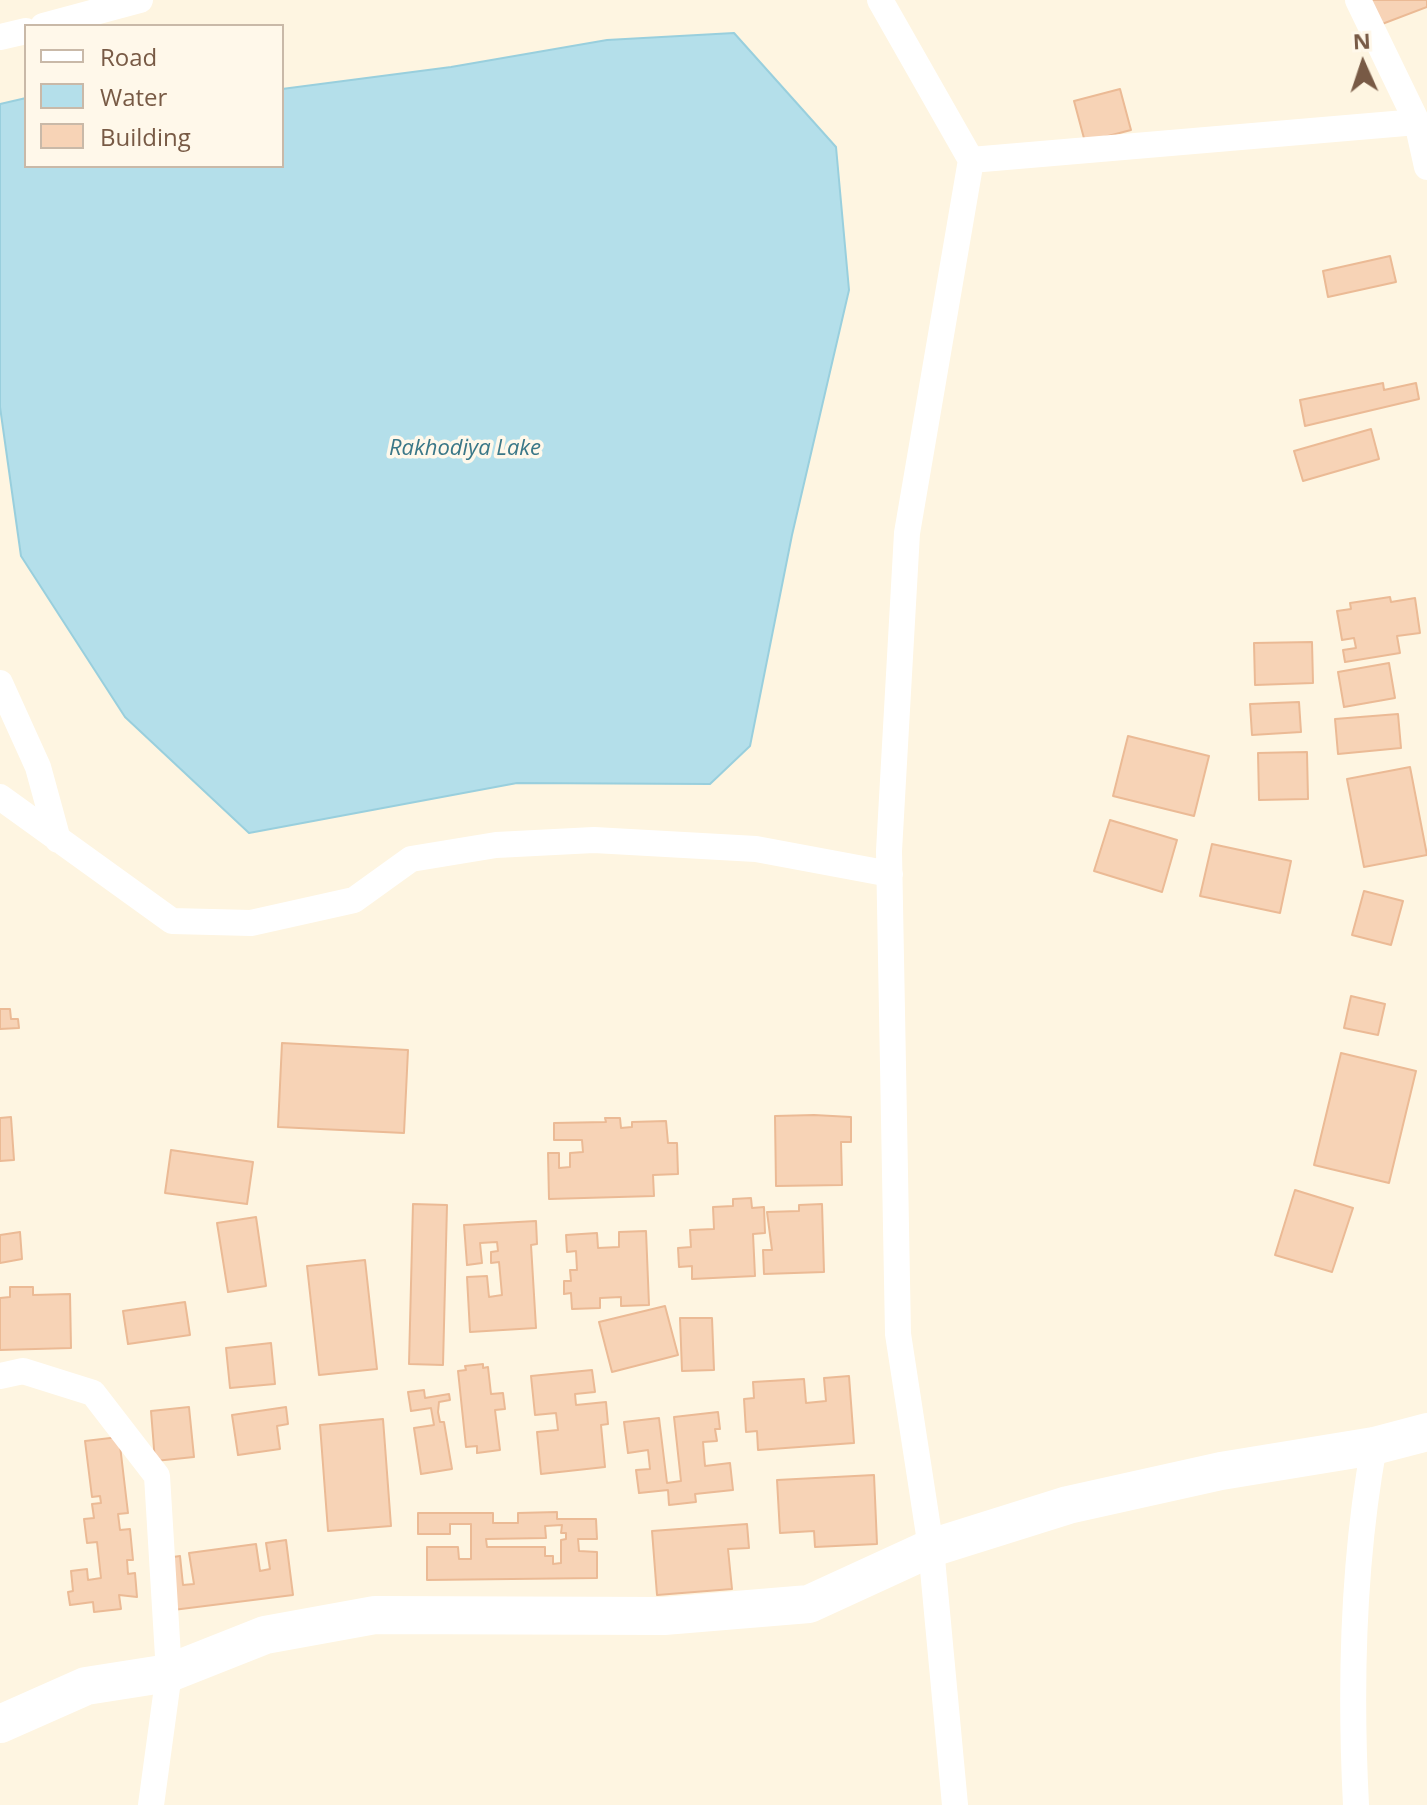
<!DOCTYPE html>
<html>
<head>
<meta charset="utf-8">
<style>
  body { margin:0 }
  #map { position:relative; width:1427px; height:1805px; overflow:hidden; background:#fef5e1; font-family:"Open Sans",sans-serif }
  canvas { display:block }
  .legend { position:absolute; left:24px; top:24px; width:260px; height:144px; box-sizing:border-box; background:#fff8ea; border:2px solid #c9b9a8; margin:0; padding:10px 14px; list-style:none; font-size:24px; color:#785a45 }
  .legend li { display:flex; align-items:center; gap:16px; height:40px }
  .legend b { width:40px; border:2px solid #c9b9a8 }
  .north { position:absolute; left:1323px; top:24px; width:80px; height:80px; -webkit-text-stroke:6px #fff8ea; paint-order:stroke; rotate:357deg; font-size:22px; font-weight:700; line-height:32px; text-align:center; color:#785a45 }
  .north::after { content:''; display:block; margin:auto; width:28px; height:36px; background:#785a45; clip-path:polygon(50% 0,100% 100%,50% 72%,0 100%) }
</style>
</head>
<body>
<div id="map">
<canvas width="1427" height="1805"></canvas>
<ul class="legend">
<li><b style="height:10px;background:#fff"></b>Road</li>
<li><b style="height:22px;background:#b4dfea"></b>Water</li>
<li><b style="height:22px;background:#f7d3b6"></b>Building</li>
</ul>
<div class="north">N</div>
</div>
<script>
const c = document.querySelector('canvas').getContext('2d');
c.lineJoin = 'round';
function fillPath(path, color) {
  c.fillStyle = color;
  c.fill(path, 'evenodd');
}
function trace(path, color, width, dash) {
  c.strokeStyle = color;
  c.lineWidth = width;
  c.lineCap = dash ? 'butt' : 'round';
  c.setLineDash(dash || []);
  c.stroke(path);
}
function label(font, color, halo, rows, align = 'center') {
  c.font = font + ' "Open Sans",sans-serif';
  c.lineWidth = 7;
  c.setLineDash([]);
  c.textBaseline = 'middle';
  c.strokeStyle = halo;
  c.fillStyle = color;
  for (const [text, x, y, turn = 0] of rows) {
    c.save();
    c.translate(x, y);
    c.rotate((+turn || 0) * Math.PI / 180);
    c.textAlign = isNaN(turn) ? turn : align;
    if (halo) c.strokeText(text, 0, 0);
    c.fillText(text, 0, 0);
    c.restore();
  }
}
const water = new Path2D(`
  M734 33 836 147 849 290 792 535 750 746 710 784 517 783 249 833 125 717 21 556 0 407V104L26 98V166H282V89L451 67 607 40Z`);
fillPath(water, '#b4dfea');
trace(water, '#99cfdd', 2);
const building = new Path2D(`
  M1358 0H1427V7L1369 29Z
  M1120 89 1131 130 1085 142 1074 101Z
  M1390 256 1396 282 1328 297 1323 271Z
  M1383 383 1384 390 1416 383 1419 399 1305 426 1300 400Z
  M1371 429 1379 459 1303 481 1294 451Z
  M1390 597 1391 602 1415 598 1420 633 1397 636 1400 653 1345 662 1343 650 1356 648 1354 638 1342 640 1337 611 1351 609 1350 603Z
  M1312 642 1313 683 1255 685 1254 643Z
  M1389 663 1395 698 1344 707 1338 672Z
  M1299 702 1301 732 1252 735 1250 704Z
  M1398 714 1401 748 1338 754 1335 719Z
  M1128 736 1209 756 1194 816 1113 796Z
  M1307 752 1308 799 1259 800 1258 753Z
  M1410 767 1427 855 1364 867 1347 779Z
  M1110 820 1177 840 1162 892 1094 871Z
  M1212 844 1291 861 1280 913 1200 896Z
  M1364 891 1403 901 1391 945 1352 935Z
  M1351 996 1385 1004 1378 1035 1344 1028Z
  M0 1009H10L11 1019H18L19 1028 0 1029Z
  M282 1043 408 1050 404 1133 278 1127Z
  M1341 1053 1416 1071 1389 1183 1314 1165Z
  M814 1115 851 1117V1142H841L842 1185 776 1186 775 1116Z
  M11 1117 14 1160 0 1161V1118Z
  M605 1118H620L621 1128 632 1127V1122L666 1121 668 1143H677L678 1174 653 1175 654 1196 549 1199 548 1153H559V1168L570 1167V1153L583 1152 582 1140H554V1123L606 1122Z
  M171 1150 253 1162 247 1204 165 1193Z
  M1295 1190 1353 1208 1332 1272 1275 1255Z
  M751 1198 752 1208 764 1207 765 1233 753 1234 755 1276 692 1279V1266L679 1267 678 1248 691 1247 690 1230 714 1229 713 1207 733 1206V1199Z
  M413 1204 447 1205 443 1365 409 1364Z
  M822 1204 824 1272 764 1274 763 1250H772L767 1212 799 1211V1205Z
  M256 1217 266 1286 228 1292 217 1223Z
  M536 1221 537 1244 531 1245 536 1328 470 1332 467 1277 487 1276 489 1297 502 1295 499 1262 491 1263V1252L498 1251 497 1242 480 1243 482 1263 467 1265 464 1225Z
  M646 1231 649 1305 621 1306V1297L600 1298V1308L572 1309 571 1293 564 1294V1281H571L570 1270H577L576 1251 567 1252 566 1235 597 1233 598 1248 619 1247V1232Z
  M20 1232 22 1259 0 1263V1235Z
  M365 1260 377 1369 319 1375 307 1266Z
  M10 1287H33V1295L70 1294 71 1348 0 1350V1298L10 1297Z
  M185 1302 190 1335 128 1344 123 1311Z
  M665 1306 678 1355 612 1372 599 1322Z
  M680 1318H712L714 1370 682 1371Z
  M271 1343 275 1384 230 1388 226 1348Z
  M483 1364V1368L488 1367 491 1394 503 1393 505 1409 495 1410 500 1450 477 1453V1446L466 1447 458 1371 466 1370 465 1366Z
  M592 1370 595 1392 575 1394 576 1405 606 1402 608 1424 601 1425 605 1467 541 1474 537 1432 558 1430 556 1413 535 1415 531 1376Z
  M849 1376 854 1443 758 1450 757 1431 746 1432 744 1399 754 1398 753 1382 804 1379 806 1403 826 1401 824 1378Z
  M424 1390 425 1398 449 1394 450 1400 439 1402 438 1412 440 1422H444L452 1469 421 1474 414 1428 434 1425 431 1408 411 1411 408 1392Z
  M189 1407 194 1457 155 1461 151 1411Z
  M286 1407 288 1424 277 1426 280 1449 238 1455 232 1415Z
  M718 1412 720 1429H715L717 1441 703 1442 705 1466 730 1463 733 1490 695 1494 696 1502 669 1505 668 1490 639 1493 636 1470 650 1469 648 1450 628 1453 624 1422 659 1418 667 1483 681 1481 674 1417Z
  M383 1419 391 1526 328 1531 320 1425Z
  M119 1437 128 1513 118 1514 120 1530 130 1529 133 1560H127L128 1574 135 1573 137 1597 119 1595 121 1609 94 1612 93 1602 70 1605 68 1592 73 1591 71 1571 87 1569 88 1580 101 1578 97 1542 87 1543 84 1519 94 1518 92 1504 101 1503 100 1496 92 1497 85 1441Z
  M874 1475 877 1544 815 1547 814 1531 780 1533 777 1480Z
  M557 1512V1519H596L597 1539H578L579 1551 597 1552V1578L427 1580V1547H458L459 1559H471V1524H450V1534H418V1513H493V1523H518V1513ZM562 1525 561 1533H566V1539L561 1540V1563L553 1564V1556H545V1547H487L486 1539 546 1538 545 1526Z
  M747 1524 749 1548 728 1549 732 1589 657 1595 652 1531Z
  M286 1540 293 1595 173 1610 166 1558 180 1556 183 1585 194 1584 189 1553 256 1544 260 1571 270 1569 266 1543Z`);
fillPath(building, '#f7d3b6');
trace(building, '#ebba95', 2);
trace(new Path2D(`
  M880 0 971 160 907 533 889 851 898 1334 931 1548 955 1805
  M43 26 140 0
  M0 37 26 31
  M1417 122 1427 167
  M971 160 1417 122 1358 0
  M0 683 38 767 58 840
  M0 797 172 921 251 923 354 900 411 859 496 845 594 840 756 849 890 874
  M0 1376 23 1371 93 1393 157 1476 169 1673 151 1805
  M1356 1805C1350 1689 1353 1561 1374 1446`), '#fff', 26);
trace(new Path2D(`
  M0 1724 86 1686 169 1673 265 1635 375 1615 664 1616 809 1604 931 1548 1068 1505 1221 1471 1374 1446 1427 1432`), '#fff', 38);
label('italic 22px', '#3a7787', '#fff8ea', [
  ["Rakhodiya Lake",465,449]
]);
</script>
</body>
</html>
